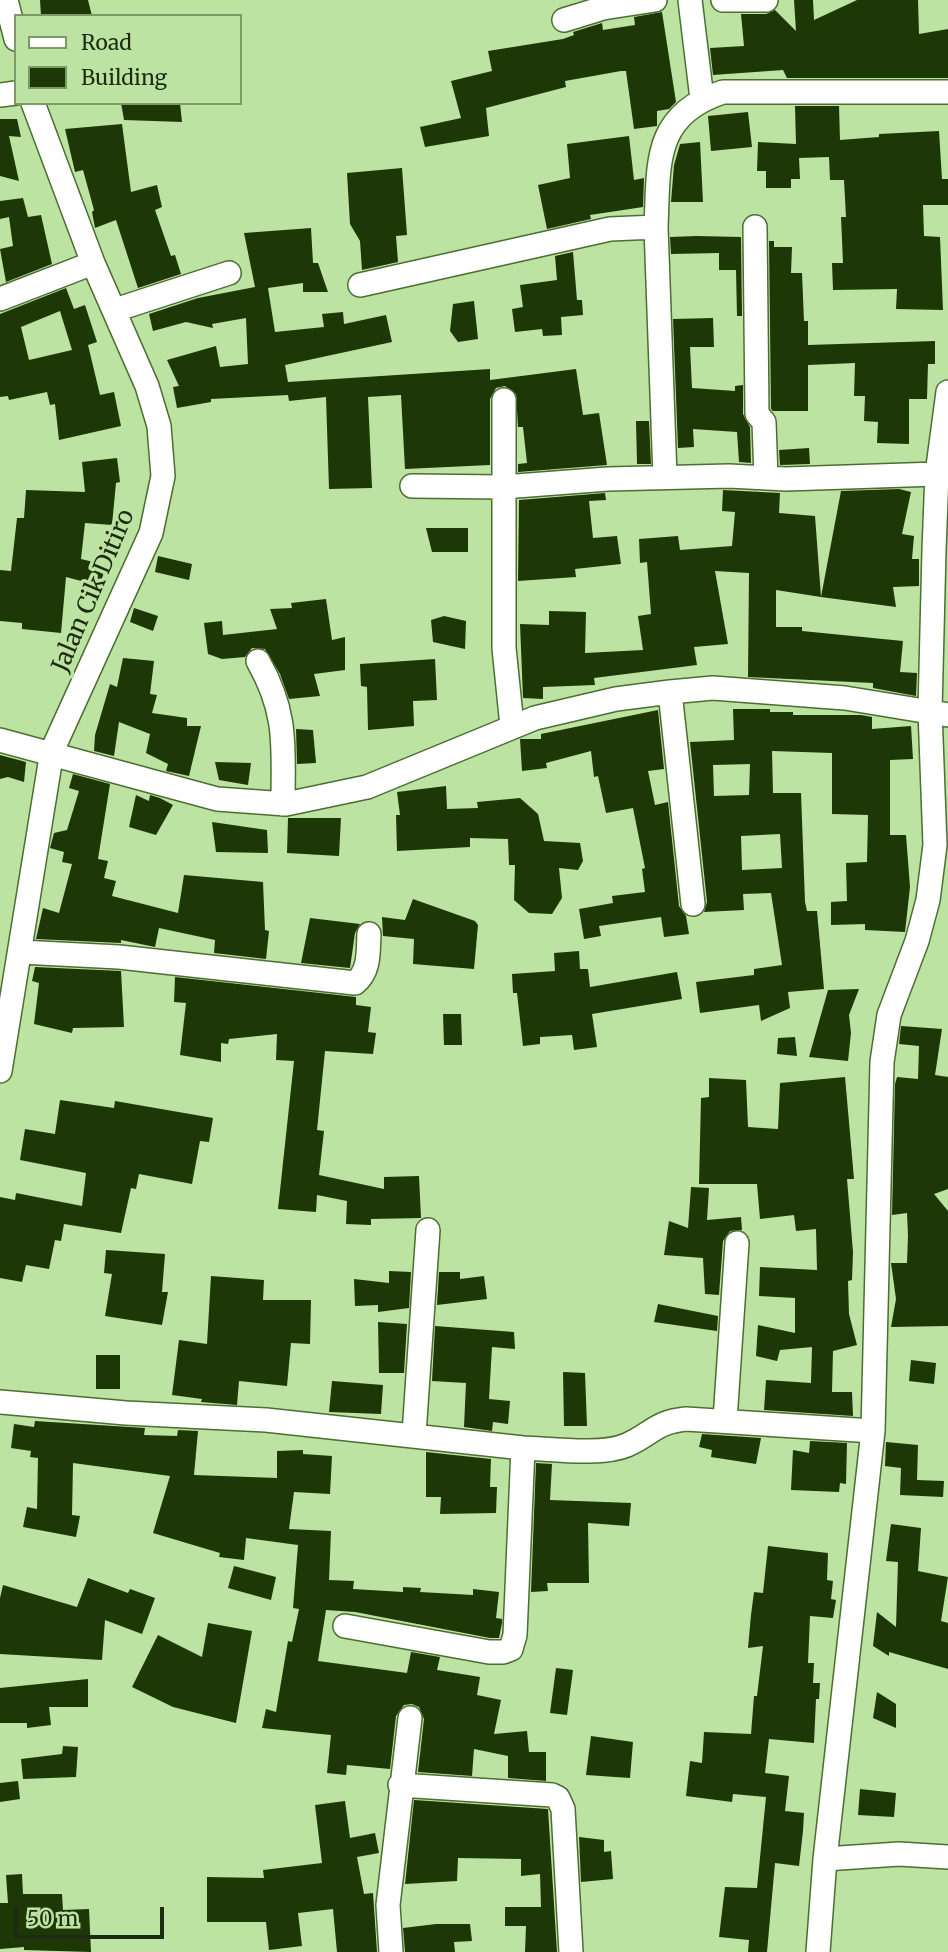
<!DOCTYPE html>
<html>
<head>
<meta charset="utf-8">
<style>
  body { margin:0 }
  #map { position:relative; width:948px; height:1952px; overflow:hidden; background:#bce3a1; font-family:Merriweather,serif }
  canvas { display:block }
  .legend { position:absolute; left:14px; top:14px; width:228px; height:91px; box-sizing:border-box; background:#bce3a1; border:2px solid #7c9967; margin:0; padding:9px 12px; list-style:none; font-size:21px; color:#1c2b11 }
  .legend li { display:flex; align-items:center; gap:14px; height:35px }
  .legend b { width:35px; border:2px solid #7c9967 }
  .scale { position:absolute; left:14px; top:1907px; width:150px; height:32px; box-sizing:border-box; border:4px solid #1c2b11; border-top:0; padding-left:9px; font-size:21px; line-height:24px; white-space:nowrap; color:#1c2b11; -webkit-text-stroke:5px #bce3a1; paint-order:stroke }
</style>
</head>
<body>
<div id="map">
<canvas width="948" height="1952"></canvas>
<ul class="legend">
<li><b style="height:9px;background:#fff"></b>Road</li>
<li><b style="height:19px;background:#1e3706"></b>Building</li>
</ul>
<div class="scale">50 m</div>
</div>
<script>
const c = document.querySelector('canvas').getContext('2d');
c.lineJoin = 'round';
function fillPath(path, color) {
  c.fillStyle = color;
  c.fill(path, 'evenodd');
}
function trace(path, color, width, dash) {
  c.strokeStyle = color;
  c.lineWidth = width;
  c.lineCap = dash ? 'butt' : 'round';
  c.setLineDash(dash || []);
  c.stroke(path);
}
function label(font, color, halo, rows, align = 'center') {
  c.font = font + ' Merriweather,serif';
  c.lineWidth = 7;
  c.setLineDash([]);
  c.textBaseline = 'middle';
  c.strokeStyle = halo;
  c.fillStyle = color;
  for (const [text, x, y, turn = 0] of rows) {
    c.save();
    c.translate(x, y);
    c.rotate((+turn || 0) * Math.PI / 180);
    c.textAlign = isNaN(turn) ? turn : align;
    if (halo) c.strokeText(text, 0, 0);
    c.fillText(text, 0, 0);
    c.restore();
  }
}
fillPath(new Path2D(`
  M40 0H88L92 16H41Z
  M794 0H813L814 20 857 0H918L919 34 948 29V78H787L783 70 713 75 710 48 744 46 741 14H766L775 10 796 31Z
  M662 12 676 102 669 109 657 111V126L634 129 626 71H621L565 81 566 87 486 108 489 136 425 147 420 127 461 118 451 81 492 71 488 51 563 39 574 35 573 32 602 23 603 30 635 25 634 17Z
  M121 103H180L182 122 124 120Z
  M795 106H839L840 140 879 137V134L939 131 942 179H948V205H923L924 236 940 237 943 310 896 309 897 289 833 290 832 263H843L841 217H846L844 180H830L829 157 799 158 800 179H791V188H766V171H757L758 142 796 144Z
  M748 112 752 147 711 151 708 116Z
  M0 119H17L21 137 9 136 19 181 0 176Z
  M122 124 131 192 157 185 162 207 155 210 171 256 175 255 181 274 138 288 116 220 95 228 92 212 94 210 83 170 75 172 65 129Z
  M629 136 634 180 644 178 643 207 590 215 591 219 547 229 538 185 570 178 567 144Z
  M700 142 703 202H671L674 165 680 144Z
  M402 168 407 235 396 236 398 262 362 270 360 241 350 224 347 173Z
  M23 198 28 217 41 215 52 264 6 282 0 249 13 246 9 217 0 219V201Z
  M311 228 313 263H318L328 292H303V283L268 288 275 332 324 327 322 314 343 312 344 324 386 315 392 342 285 365 288 382 490 369V380L576 369 583 415 599 413 607 465 518 472V464L527 463 523 427H518L516 394 505 386 496 388 490 399V465L405 469 401 395 368 397 372 488 329 489 326 397 289 401 288 395 211 399V402L177 408 173 387 179 386 167 360 216 346 220 367 248 364 246 318 212 324 213 328 186 322 153 331 149 314 198 298 255 287 244 233Z
  M697 236 741 237 742 316H737L736 270H719V253L671 254 670 237Z
  M769 241H774V247H792L791 273H802L804 321H808V345L935 341V364H928L927 399H909V444L877 443 878 422 864 421 865 396H854L855 363 808 365V411H773L771 409Z
  M573 252 577 300H582L583 315 561 317 562 335 543 336 542 329 515 332 512 309 523 307 520 285 557 280 555 256Z
  M66 288 74 309 85 305 97 342 88 345 100 395 114 392 121 426 59 440 55 404 50 405 47 392 9 400 8 396 0 397V314ZM60 311 72 350 29 360 21 327Z
  M474 301 478 339 458 342 450 331 453 304Z
  M713 318 714 347H690L692 388 735 391V386L743 385V414L750 427 751 463 739 462 737 432 693 429 694 447 678 448 673 319Z
  M636 421H649L651 464H637Z
  M809 448 810 464 780 465 779 450Z
  M117 458 120 482 116 483 112 525 85 523 81 559 106 565 100 586 66 577 61 633 22 629V623L0 621V570L11 571 17 518H24L26 490 85 492 82 462Z
  M899 489 911 492 902 534 914 536 912 559H919V586L893 587 896 607 821 597 841 491Z
  M723 490 780 493 779 513 815 516 821 597 776 590V627H802V631L903 641 900 672 917 673 916 696 873 688V683L748 677 749 573 715 571 728 644 694 647 697 665 594 678 595 685 543 687V699L523 698 520 624 549 625V611L586 612 585 653 643 650 638 616 651 614 647 562 640 563 639 539 678 536 680 550 732 546 735 512 722 511Z
  M605 493 606 500 589 501 593 538 617 536 621 564 575 569 576 577 518 581 519 500Z
  M426 528H468V552H432Z
  M158 556 192 564 189 580 155 572Z
  M326 599 332 640 345 637V670L314 674 320 696 289 699 280 674 265 649 252 648 245 657 222 659 208 654 204 623 222 621 223 635 277 629 270 609 292 608 291 603Z
  M134 608 158 616 153 631 130 622Z
  M444 616 466 621 465 649 433 642 431 620Z
  M123 658 154 661 150 694 157 695 152 713 187 718V726H201L189 776 166 771 168 764 146 753 150 734 119 722 114 756 94 751 95 735 110 684 117 687Z
  M435 659 437 700 413 701 414 726 368 730 367 687 361 686 360 664Z
  M733 709H770V712H793V715H861L872 717V729L911 726 913 759 890 760V835H906L910 887 905 932 865 930V924L831 925V902L847 901 846 863 867 862 868 815 832 814V753L772 751 773 793H801L805 902 807 911H817L824 989 788 992 790 1008 761 1021 759 1005 700 1013 696 982 754 975V969L782 965 771 893 743 894 744 910 704 912 707 902 690 742 734 740ZM750 764 749 795 714 796 713 765ZM780 834 782 868 742 870 741 836Z
  M658 710 664 769 648 771 655 805 668 802 679 906 686 916 689 934 664 937 661 917 599 926 601 936 584 939 579 909 613 903 612 896 645 892 642 869 645 868 633 808 606 813 598 776 594 777 591 751 546 763 547 768 522 771 520 739H541V734Z
  M296 729 313 730 316 763 297 764Z
  M0 755 26 762 24 782 8 777 0 779Z
  M215 762 251 763 248 785 219 780Z
  M73 774 110 784 98 859 108 861 104 878 116 881 112 896 178 913 184 875 263 882 265 930 269 931 266 959 214 953 215 940 159 928 155 947 121 940V943L36 939 43 908 59 913 72 864 62 862 64 852 50 848 54 833 67 830 79 791 69 788Z
  M446 786 447 809 478 808 477 802 520 798 538 814 544 841 580 843 583 861 578 870 559 868 562 898 552 914 529 913 514 900 515 865H509L508 839 470 838V847L397 851 396 815H400L397 792Z
  M136 795 149 801 150 795 160 798 173 805 156 835 129 827Z
  M288 818H341L339 856 287 853Z
  M212 822 267 830 268 853 216 852Z
  M413 899 475 921 478 925 474 969 413 964 414 939 383 936 382 917 405 920Z
  M310 918 360 924 355 933 350 968 301 963Z
  M579 951 580 969H588L590 987 677 972 682 999 592 1014 597 1047 574 1050 572 1035 540 1037V1044L523 1046 517 993H513L512 974 555 971 554 953Z
  M35 967 121 971 124 1027 73 1028 72 1033 34 1024 39 983 32 981Z
  M175 977 356 997V1005L371 1007 368 1032 376 1033 373 1054 325 1051 317 1130 324 1131 319 1175 384 1189V1177L419 1176 421 1218 371 1219V1225L346 1224 347 1201 317 1195 316 1212 278 1209 294 1061 276 1060 277 1034 229 1039 228 1044 221 1043V1062L180 1055 186 1003 174 1002Z
  M859 989 849 1015 851 1033 848 1061 809 1057 828 990Z
  M443 1014H461L462 1045H444Z
  M901 1026 942 1029 935 1075 948 1077V1189L934 1194 948 1211V1326L891 1327 896 1299 891 1263H907L908 1236 907 1213 892 1215 895 1084 897 1077 918 1079 919 1046 899 1044Z
  M795 1037 797 1056 777 1054 778 1038Z
  M845 1077 854 1179H847L853 1252 852 1280 848 1281 849 1314 857 1345 833 1351 832 1392H852L853 1416 764 1410 766 1380 811 1383 812 1347 780 1350 777 1361 756 1356 758 1325 795 1333V1298L759 1296 760 1267 817 1270 816 1229 796 1231 794 1215 760 1219 757 1184H699L701 1098 709 1097V1078L746 1080 748 1127 778 1129 780 1083Z
  M60 1100 114 1108 115 1101 213 1118 209 1142 200 1141 192 1184 139 1174 136 1189 131 1188 121 1233 64 1224 61 1241 55 1240 49 1269 26 1265 22 1282 0 1278V1197L15 1200 16 1193 82 1206 86 1173 20 1160 25 1129 55 1134Z
  M691 1187 709 1188 707 1220 741 1217 742 1230 730 1231 723 1241 719 1295 705 1294 703 1258 664 1255 669 1221 688 1228Z
  M106 1250 165 1254 162 1292H168L162 1325 105 1316 112 1274 104 1273Z
  M389 1271 411 1272 409 1308 378 1312V1305L355 1306 354 1279 389 1283Z
  M439 1272H460V1279L484 1276 487 1299 437 1305Z
  M211 1276 264 1280 263 1300H311L310 1344 291 1343 287 1386 239 1381 237 1405 201 1402 202 1399 172 1395 179 1340 207 1344Z
  M658 1304 718 1316 717 1331 654 1322Z
  M378 1322 407 1324 404 1373H379Z
  M435 1326 514 1332 515 1349 492 1347 489 1399 510 1401 508 1424 493 1422 492 1431 464 1427 466 1383 432 1381Z
  M96 1355H120V1389H96Z
  M911 1360 936 1363 934 1384 909 1381Z
  M563 1372 585 1373 587 1426H564Z
  M332 1381 383 1385 381 1414 329 1412Z
  M35 1421 145 1428 144 1435 177 1436 178 1430 198 1431 194 1475 277 1478V1451L303 1450V1454L332 1456 330 1494 294 1492 289 1529 331 1531 329 1580 354 1581 353 1589 403 1592V1587L421 1588 420 1592 473 1595V1589L499 1592 496 1618 502 1619V1623L499 1638H490L355 1612 326 1610 318 1661 407 1673 411 1652 440 1657 437 1670 480 1677 477 1695 501 1700 494 1734 527 1731 529 1752H546V1781L508 1778V1756L474 1749 472 1776 418 1772 424 1719 419 1707 412 1704 404 1705 396 1716 390 1769 347 1765 346 1775 327 1773 331 1735 262 1728 266 1709 276 1712 288 1641 292 1642 299 1609 293 1608 298 1545 246 1538 244 1560 219 1557 220 1553 153 1533 170 1476 73 1463 72 1515 80 1516 76 1537 23 1527 27 1507 37 1509 38 1458 30 1457 31 1451 11 1448 14 1424 34 1427Z
  M702 1434 761 1438 756 1464 711 1457 712 1450 699 1447Z
  M810 1441 847 1443 846 1484 840 1483 839 1492 791 1490 793 1450 809 1453Z
  M886 1442 918 1445 917 1480 944 1481 943 1497 900 1495 901 1468 885 1466Z
  M426 1452 491 1459 490 1487H497L496 1513 440 1514 441 1497H426Z
  M536 1463 552 1464 550 1500 631 1503 629 1526 588 1523 589 1583H547L548 1591 531 1592Z
  M891 1524 921 1528 918 1571 948 1577 941 1621 948 1623V1669L889 1652V1656L873 1646 877 1612 896 1627 898 1562 886 1561Z
  M768 1546 828 1553 827 1580 833 1581 831 1599 836 1600 833 1618 810 1616 808 1663H814L813 1683H820L819 1699H816L814 1743 769 1739 765 1773 789 1776 785 1811 804 1813 803 1831 799 1866 775 1863 767 1952H748L749 1940 719 1937 725 1887 757 1888 766 1797 733 1794 732 1802 686 1796 690 1761 702 1763 704 1732 751 1734 754 1696H757L763 1646 748 1648 751 1615 754 1592 763 1593Z
  M234 1566 276 1577 271 1600 228 1588Z
  M88 1578 128 1593 130 1589 155 1598 142 1634 105 1620 102 1660 0 1654V1598L3 1585 77 1607Z
  M208 1623 252 1631 236 1723 173 1707 132 1687 158 1635 202 1657Z
  M556 1668 573 1670 567 1715 550 1713Z
  M88 1679V1707H49L51 1725 27 1728V1723H0V1688Z
  M877 1692 896 1704V1728L873 1718Z
  M591 1736 633 1742 630 1778 586 1775Z
  M63 1746 78 1747 76 1777 23 1779 21 1759 62 1754Z
  M18 1781 20 1799 0 1802V1783Z
  M860 1789 896 1793 894 1817 858 1815Z
  M414 1800 548 1809 557 1952H525L526 1926H505V1907H541L540 1874 521 1876V1859L458 1858 457 1881 405 1884Z
  M345 1801 350 1838 375 1833 379 1853 357 1857 364 1894 373 1893 377 1952H337L333 1909 298 1913 302 1946 269 1950 266 1922H207V1877L264 1878 263 1870 322 1863 315 1805Z
  M579 1837 604 1840V1852L611 1851 613 1879 581 1882Z
  M22 1874 23 1894H62L63 1910 89 1909 91 1952 24 1950V1947L0 1949V1903H8L6 1875Z
  M436 1924H470L472 1941 454 1942 455 1952H405L403 1928Z`), '#1e3706');
const minor = new Path2D(`
  M6 0 16 39
  M690 0 702 99
  M723 0H766
  M564 20 603 8 655 0
  M0 95 16 93
  M656 227C659 165 652 115 723 92H948
  M755 227 757 414 764 422 766 478
  M360 285 610 229 656 227 665 477
  M0 299 93 263
  M115 310 229 273
  M504 400V648L512 726
  M412 486 503 487 608 479 729 476 786 479 937 474
  M258 661C288 714 283 746 283 804
  M670 692 693 904
  M0 740 217 799 286 804 367 787 535 718 616 699 670 692 713 688 845 698 948 715
  M20 952 119 957 355 983C370 971 368 952 369 934
  M0 1071 52 751 151 533 163 476 159 426 147 386 93 263 33 103
  M0 1402 126 1413 266 1420 523 1448C552 1449 602 1456 627 1445 652 1434 655 1422 686 1419L873 1431
  M725 1420 737 1243
  M414 1434 428 1230
  M345 1626 489 1652H503L511 1649 515 1635 523 1448
  M400 1785 552 1795 558 1798 563 1809 571 1952
  M825 1859 899 1854 948 1857
  M391 1952 388 1905 410 1718
  M818 1952 825 1859 873 1431 882 1062 889 1015 917 941 928 900 935 845 930 711 934 550 937 474 948 392`);
trace(minor, '#4b6e31', 26);
trace(minor, '#fff', 23);
label('24px', '#1c2b11', '#bce3a1', [
  ["Jalan Cik Ditiro",94,591,-67]
]);
</script>
</body>
</html>
